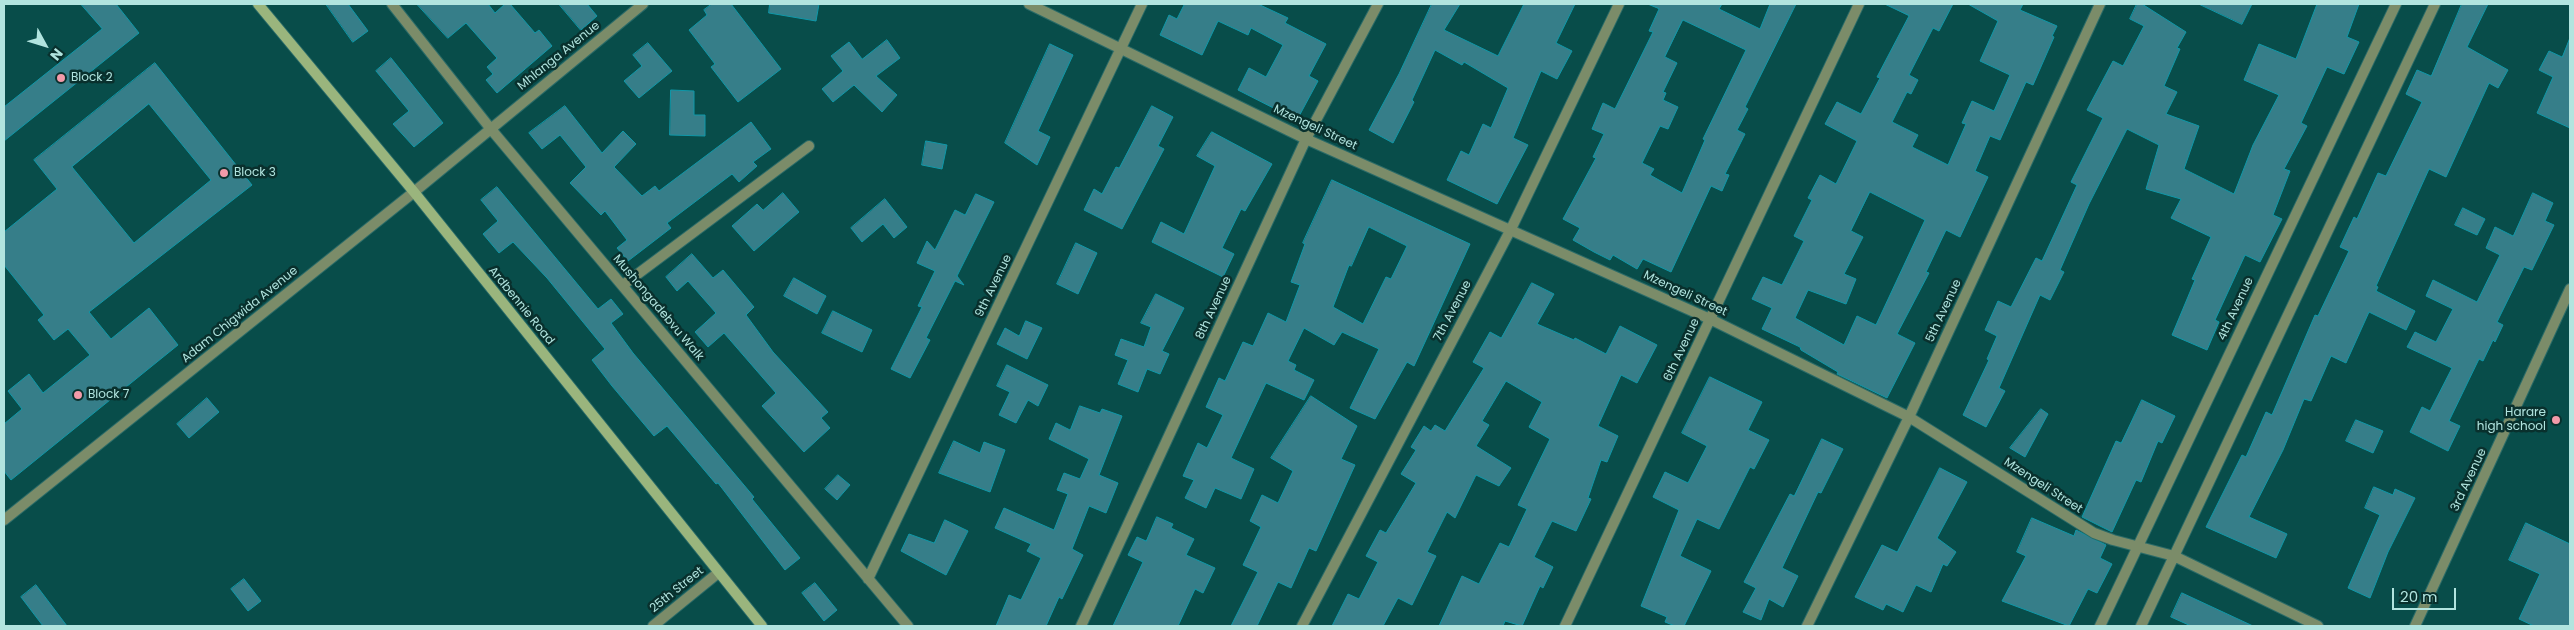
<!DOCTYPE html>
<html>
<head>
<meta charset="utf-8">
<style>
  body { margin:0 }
  #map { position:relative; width:2574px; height:630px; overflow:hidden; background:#084d4a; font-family:Poppins,sans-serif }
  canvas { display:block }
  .frame { position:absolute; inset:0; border:5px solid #b1e4df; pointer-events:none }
  .north { position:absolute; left:20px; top:20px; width:50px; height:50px; -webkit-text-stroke:4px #09302d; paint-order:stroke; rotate:129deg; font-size:14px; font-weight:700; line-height:20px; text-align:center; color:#b1e4df }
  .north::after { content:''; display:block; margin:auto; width:18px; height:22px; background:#b1e4df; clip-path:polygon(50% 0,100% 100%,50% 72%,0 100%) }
  .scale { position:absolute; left:2392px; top:588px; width:64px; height:22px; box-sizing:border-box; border:2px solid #b1e4df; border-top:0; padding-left:6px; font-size:15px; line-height:18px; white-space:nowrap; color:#b1e4df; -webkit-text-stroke:4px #09302d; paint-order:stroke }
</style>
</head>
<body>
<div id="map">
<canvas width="2574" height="630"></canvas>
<div class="frame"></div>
<div class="north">N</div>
<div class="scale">20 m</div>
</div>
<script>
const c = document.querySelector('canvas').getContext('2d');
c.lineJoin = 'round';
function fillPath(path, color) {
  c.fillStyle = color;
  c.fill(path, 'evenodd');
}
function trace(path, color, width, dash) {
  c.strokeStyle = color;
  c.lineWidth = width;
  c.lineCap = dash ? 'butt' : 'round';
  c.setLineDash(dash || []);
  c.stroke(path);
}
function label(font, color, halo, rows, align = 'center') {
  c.font = font + ' Poppins,sans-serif';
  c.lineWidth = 5;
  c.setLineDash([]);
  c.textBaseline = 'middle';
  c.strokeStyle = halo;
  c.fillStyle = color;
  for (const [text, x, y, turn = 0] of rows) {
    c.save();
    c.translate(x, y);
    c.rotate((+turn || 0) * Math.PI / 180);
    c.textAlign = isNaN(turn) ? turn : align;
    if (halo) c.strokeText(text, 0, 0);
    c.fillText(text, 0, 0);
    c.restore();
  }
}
const building = new Path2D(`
  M81 4H116L139 33 4 141V107L102 29Z
  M326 4H348L368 31 353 42Z
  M417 4H488L495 13 505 4H510L535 33 539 30 552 46 497 93 486 80 493 74 487 67 497 58 466 23 448 38Z
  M559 4H587L597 16 581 30Z
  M712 4H731L781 69 738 102 711 67 715 64 689 30 707 15 704 10Z
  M770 4H819L816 21 769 13Z
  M1182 4H1258L1288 18 1285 23 1326 44 1309 76 1318 81 1297 120 1238 90 1249 68 1266 77 1283 45 1251 28 1248 35 1218 21 1202 55 1160 35 1169 15 1177 19 1184 5Z
  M1432 4H1460L1444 30 1498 56 1524 4H1575L1556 43 1572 51 1557 79 1541 71 1513 138 1528 145 1497 204 1447 180 1461 151 1469 155 1483 124 1491 128 1508 88 1464 62 1462 65 1435 50 1412 100 1414 102 1393 143 1369 130 1399 74Z
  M1648 4H1722L1719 9 1760 29 1770 4H1796L1745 107 1748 109 1737 130 1745 134 1725 174 1729 175 1722 191 1711 186 1671 272 1643 259 1637 269 1613 255 1610 260 1594 252 1573 240 1580 228 1563 219 1596 158 1593 157 1604 134 1592 129 1603 103 1615 109 1653 32 1649 31 1659 9ZM1683 20 1746 50 1703 139 1705 140 1682 193 1650 175 1654 169 1642 163 1660 126 1668 129 1678 107 1663 100 1666 93 1663 92 1677 63 1665 57Z
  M1885 4H1953L1939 31 1933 28 1909 75 1918 80 1911 94 1907 92 1892 122 1918 135 1912 147 1948 165 1966 124 1962 123 1972 101 1994 111 2010 75 1980 61 1998 21 1968 4H2023L2020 10 2057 26 2052 36 2054 37 2033 85 2026 82 2000 140 1990 136 1975 171 1988 177 1960 237 1946 230 1926 272 1929 273 1897 334 1915 343 1887 398 1837 374 1838 372 1801 350 1800 347 1762 329 1772 308 1752 299 1763 277 1782 285 1804 241 1794 236 1812 200 1808 198 1820 175 1836 184 1857 141 1825 124 1837 102 1861 114 1880 78 1877 77 1909 16ZM1870 192 1925 220 1876 325 1857 316 1844 345 1795 318 1808 290 1846 304 1856 279 1844 274 1863 237 1851 231Z
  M2137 4H2142L2186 32 2177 48 2180 49 2164 86 2177 92 2166 114 2199 126 2184 169 2234 194 2253 145 2279 95 2244 80 2259 44 2296 59 2317 4H2359L2347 37 2359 42 2344 74 2327 67 2301 123 2307 126 2284 169 2290 171 2273 215 2282 219 2260 262 2245 255 2215 320 2219 322 2207 350 2172 335 2195 280 2192 279 2211 237 2171 218 2181 199 2146 189 2159 145 2127 129 2089 204 2060 270 2064 272 2050 300 2040 295 1999 388 2005 391 1986 427 1963 415 1989 360 1987 359 1997 336 1985 330 1998 301 2011 307 2036 258 2042 261 2077 185 2071 182 2103 118 2087 110 2113 61 2123 66 2144 26 2130 19Z
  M2199 4H2252L2242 24Z
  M2462 4H2488L2467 47 2508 70 2498 88 2489 83 2446 177 2429 169 2376 286 2378 287 2376 291 2415 311 2406 330 2369 312 2346 363 2331 356 2311 401 2304 399 2283 450 2249 517 2287 534 2276 558 2206 527 2242 455 2246 457 2266 412 2272 415 2315 315 2318 316 2349 251 2340 247 2354 217 2357 219 2378 173 2386 176 2422 102 2406 94 2417 70 2431 76Z
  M2570 38V128L2537 113 2553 77 2539 70 2549 51 2562 57Z
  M887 40 900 58 876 76 897 95 882 112 854 85 833 102 822 89 843 71 831 56 849 42 862 59Z
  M648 43 672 71 639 98 624 81 642 66 633 55Z
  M1050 44 1073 55 1038 131 1050 137 1037 165 1005 143Z
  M391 58 443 123 414 147 393 124 409 111 376 71Z
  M155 63 252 185 89 312 111 339 149 308 178 345 11 480 4 471V424L22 409 8 391 29 374 43 393 90 355 68 329 54 340 38 320 44 315 4 265V232L57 189 34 160ZM149 104 211 180 134 243 72 167Z
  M671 90 694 91V115H705V136L670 135Z
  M565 106 602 153 623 131 636 144 614 167 642 196 655 186 659 191 751 122 771 149 753 162 757 166 739 182 732 174 667 223 671 228 628 261 617 248 627 240 605 211 601 215 570 183 586 167 560 135 542 149 529 133Z
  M1152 106 1173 117 1158 146 1164 149 1122 229 1084 210 1094 189 1102 194 1116 167 1119 168Z
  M1212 132 1272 164 1245 211 1241 209 1222 248 1234 254 1223 277 1152 242 1161 222 1184 234 1215 166 1197 156Z
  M926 141 947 145 942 169 922 165Z
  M1332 180 1470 244 1414 366 1407 362 1375 419 1350 408 1379 349 1342 332 1334 345 1304 328 1288 361 1296 365 1294 370 1314 380 1304 400 1266 383 1231 458 1254 469 1241 499 1215 488 1206 508 1185 498 1194 480 1183 476 1198 443 1207 448 1223 415 1206 407 1219 378 1225 381 1243 342 1253 346 1268 313 1286 322 1300 285 1291 282 1305 244 1303 243ZM1369 227 1407 246 1391 279 1386 277 1363 324 1333 307 1349 265 1351 266Z
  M497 187 598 309 611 299 623 314 611 323 633 353 754 497 752 499 800 558 785 570 718 483 716 484 667 426 654 436 612 386 592 360 605 349 547 278 513 242 499 253 483 234 498 221 481 200Z
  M783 193 799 212 754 251 732 226 757 204 763 210Z
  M2533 193 2553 203 2545 221 2554 225 2532 270 2524 267 2497 322 2503 325 2495 342 2493 340 2483 361 2479 359 2449 421 2460 426 2448 451 2410 432 2422 407 2430 411 2452 368 2407 347 2415 332 2436 342 2453 309 2426 296 2433 280 2477 302 2500 255 2486 248 2495 227 2513 236Z
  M976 194 994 202 957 276 964 285 955 281 926 338 930 340 910 378 891 369 922 307 918 306 935 271 917 263 927 241 935 250 955 210 965 215Z
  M885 199 907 227 894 238 883 224 862 242 851 228Z
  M2463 208 2485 219 2477 235 2455 225Z
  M1076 243 1097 253 1078 294 1057 284Z
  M692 254 713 278 723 270 754 307 746 315 773 352 828 412 821 418 830 428 804 452 762 406 776 393 724 333 708 347 695 332 716 313 688 281 677 291 666 277Z
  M794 278 826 296 817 314 784 296Z
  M1532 283 1554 294 1537 324 1574 340 1575 338 1606 354 1620 326 1657 345 1637 383 1621 375 1598 426 1618 436 1607 462 1601 460 1588 498 1591 499 1576 531 1552 521 1534 557 1553 567 1543 588 1540 586 1522 626 1505 621 1503 626H1439L1462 576 1479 584 1500 543 1509 547 1527 509 1518 505 1550 439 1529 427 1542 402 1506 381 1482 421 1489 425 1476 446 1511 468 1499 486 1476 475 1455 518 1447 512 1427 552 1436 556 1412 605 1398 598 1383 626H1332L1348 594 1359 599 1378 562 1366 556 1380 530 1386 533 1416 483 1401 474 1416 450 1411 447 1424 426 1431 431 1435 425 1445 431 1484 368 1473 362 1490 332 1501 338Z
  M1156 294 1184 308 1162 351 1169 354 1160 374 1147 369 1138 392 1118 384 1128 360 1115 355 1121 339 1144 347 1151 327 1141 323Z
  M833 311 872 330 862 352 822 333Z
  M1026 321 1042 328 1027 359 997 344 1005 328 1019 336Z
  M1007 365 1048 385 1038 406 1028 400 1016 423 999 415 1010 392 997 386Z
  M1710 377 1762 402 1748 430 1769 440 1754 469 1750 467 1719 529 1697 519 1680 556 1711 571 1684 626H1675L1665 622 1667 617 1641 606 1679 510 1653 497 1665 472 1688 483 1707 446 1682 433Z
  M1311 396 1357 426 1341 459 1355 465 1316 551 1309 548 1291 588 1278 582 1257 626H1231L1258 572 1243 565 1261 527 1250 521 1262 495 1278 503 1293 471 1271 458Z
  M207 398 219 412 189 438 177 424Z
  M2142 400 2175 416 2162 443 2158 441 2141 482 2136 480 2112 532 2082 517 2116 441 2121 443Z
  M1080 406 1100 413 1102 409 1122 416 1099 475 1118 483 1106 513 1089 506 1072 549 1083 555 1062 599 1059 597 1046 626H996L1009 595 1021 600 1041 558 1027 551 1031 544 995 528 1004 508 1054 530 1068 494 1057 490 1064 473 1080 479 1089 459 1049 439 1056 423 1070 430Z
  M2041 409 2048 414 2025 457 2010 448Z
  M2356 420 2383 431 2373 453 2346 441Z
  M1822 439 1843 449 1821 493 1818 492 1782 568 1798 576 1783 607 1769 599 1761 620 1743 612 1756 588 1744 582 1790 494 1794 496Z
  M954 441 980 453 984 442 1005 450 990 492 939 473Z
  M1940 468 1967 482 1937 538 1956 552 1947 566 1943 564 1931 592 1916 585 1903 612 1886 604 1883 610 1855 597 1882 545 1897 552Z
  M838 475 850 485 837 500 825 489Z
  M2374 487 2393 495 2395 489 2415 498 2388 552 2370 598 2348 588 2380 515 2365 508Z
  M1157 517 1173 524 1171 528 1194 539 1186 555 1215 568 1203 593 1195 589 1178 626H1113L1143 562 1128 555 1137 537 1146 541Z
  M2032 518 2074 536 2076 530 2106 545 2100 558 2112 564 2097 593 2088 589 2069 626 2002 601 2026 556 2017 552Z
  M945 520 968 531 946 575 901 551 909 534 934 543Z
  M2526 523 2570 544V626H2534L2519 619 2540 574 2509 560Z
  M244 579 261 601 248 611 231 589Z
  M815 583 837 610 824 621 802 593Z
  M36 585 67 626H43L21 597Z
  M2182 593 2253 626H2191L2171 617Z`);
fillPath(building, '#367e89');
trace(building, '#0f98a9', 1);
const street = new Path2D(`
  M392 4 490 128 908 626
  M1029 4 1306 139 1710 319 1909 417 2094 533 2113 540 2174 556 2318 626
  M623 285 809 146
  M4 520 414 192 643 4
  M868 579 1142 4
  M653 626 718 573
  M1081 626 1306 139 1378 4
  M1302 626 1511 229 1619 4
  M1565 626 1859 4
  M1807 626 1909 417 2100 4
  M2100 626 2396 4
  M2141 626 2435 4
  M2415 626 2570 289`);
const secondary = new Path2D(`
  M258 4 414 192 762 626`);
trace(street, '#2a6b68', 12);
trace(secondary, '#2a6b68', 12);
trace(street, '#7b8c69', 10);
trace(secondary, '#9ab57d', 10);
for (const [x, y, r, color] of [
  [61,78,5,"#f39aa9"],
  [224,173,5,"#f39aa9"],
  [78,395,5,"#f39aa9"],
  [2556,420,5,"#f39aa9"]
]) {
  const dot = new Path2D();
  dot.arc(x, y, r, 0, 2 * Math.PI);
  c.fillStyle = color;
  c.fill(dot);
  trace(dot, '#09302d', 2);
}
label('12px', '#b1e4df', '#09302d', [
  ["Mhlanga Avenue",559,56,-39],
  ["Mzengeli Street",1315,128,25],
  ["9th Avenue",994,286,-64],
  ["Mzengeli Street",1685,294,25],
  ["Ardbennie Road",521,306,51],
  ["Mushongadebvu Walk",658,308,50],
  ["8th Avenue",1214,308,-65],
  ["4th Avenue",2236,309,-65],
  ["7th Avenue",1453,311,-62],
  ["5th Avenue",1944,311,-65],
  ["Adam Chigwida Avenue",240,315,-39],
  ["6th Avenue",1682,350,-65],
  ["3rd Avenue",2469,480,-65],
  ["Mzengeli Street",2043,486,33],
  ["25th Street",677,590,-39]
]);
label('12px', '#b1e4df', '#09302d', [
  ["Block 2",71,78],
  ["Block 3",234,173],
  ["Block 7",88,395],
  ["Harare",2546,413,"right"],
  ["high school",2546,427,"right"]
], 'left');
</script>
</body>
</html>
